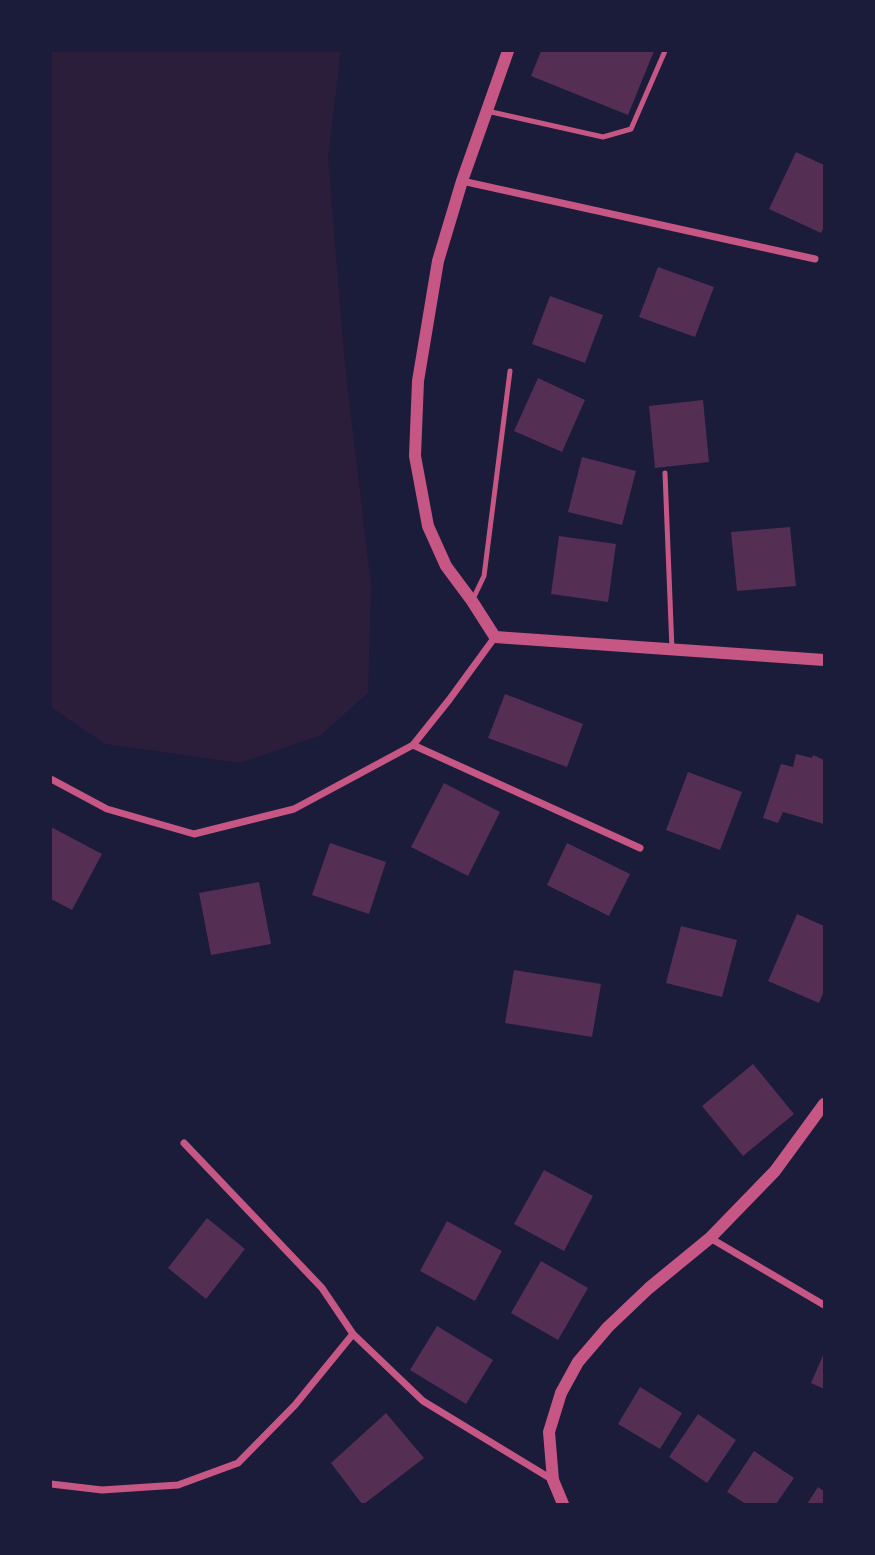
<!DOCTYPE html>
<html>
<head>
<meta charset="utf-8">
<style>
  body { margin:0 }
  #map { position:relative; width:875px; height:1555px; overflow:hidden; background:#1b1b3a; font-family:Ubuntu,sans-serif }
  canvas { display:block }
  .frame { position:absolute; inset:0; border:52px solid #1b1b3a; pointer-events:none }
</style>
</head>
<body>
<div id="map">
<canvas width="875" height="1555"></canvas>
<div class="frame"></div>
</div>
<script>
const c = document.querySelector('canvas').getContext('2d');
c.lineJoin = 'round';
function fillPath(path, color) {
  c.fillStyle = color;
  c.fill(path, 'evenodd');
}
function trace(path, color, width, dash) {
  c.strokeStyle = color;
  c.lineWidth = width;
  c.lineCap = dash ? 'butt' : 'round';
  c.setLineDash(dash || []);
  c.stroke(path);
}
fillPath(new Path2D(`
  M51 51H341L328 157 345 365 371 585 368 693 321 735 240 763 105 744 51 707Z`), '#2a1e3b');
fillPath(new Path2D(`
  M541 51H654L628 115 531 76Z
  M796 152 824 165V227L821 233 769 209Z
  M658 267 714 287 695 337 639 317Z
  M550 296 603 315 585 363 532 344Z
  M538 378 585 400 562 452 514 431Z
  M703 400 709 462 655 468 649 406Z
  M582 457 636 471 622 525 568 512Z
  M790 527 796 586 737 591 731 532Z
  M559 536 616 544 608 602 551 594Z
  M505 694 583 724 567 767 488 738Z
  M796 754 812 758 813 755 824 760V824L783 812 778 823 763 818 781 764 793 767Z
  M688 772 742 792 720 850 666 830Z
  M444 783 500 812 468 876 411 847Z
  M51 827 102 854 72 910 51 899Z
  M330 843 386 862 369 914 312 895Z
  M567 843 630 874 609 916 547 885Z
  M259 882 271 944 211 955 199 893Z
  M797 914 824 926V991L819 1003 768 981Z
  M681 926 737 940 722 997 666 983Z
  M514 970 601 984 592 1037 505 1023Z
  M753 1064 794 1114 743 1156 702 1106Z
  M544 1170 593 1196 564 1251 514 1224Z
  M207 1218 245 1249 206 1299 168 1268Z
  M447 1221 502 1251 475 1301 420 1271Z
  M541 1261 588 1288 558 1340 511 1313Z
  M437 1326 493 1360 466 1404 410 1370Z
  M824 1353V1389L811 1383Z
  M640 1387 682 1413 660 1449 618 1424Z
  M386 1413 424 1458 364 1504H362L331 1463Z
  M698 1414 736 1440 707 1483 669 1457Z
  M754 1451 794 1478 776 1504H746L727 1492Z
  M818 1487 824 1491V1504H807Z`), '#542f53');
trace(new Path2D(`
  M487 111 603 137 631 129 665 51
  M665 473 672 650
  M472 601 484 576 510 371`), '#c65784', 5);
trace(new Path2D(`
  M462 181 815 259
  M413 745 640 848
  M51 779 107 809 194 834 294 809 413 745 449 700 495 637
  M184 1143 322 1288 353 1334 423 1401 553 1480
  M710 1238 824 1305
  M51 1484 102 1490 178 1485 238 1463 295 1405 353 1334`), '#c65784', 7);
trace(new Path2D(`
  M508 51 462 181 438 261 418 381 415 456 428 526 446 566 472 601 495 637 824 660
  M563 1504 553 1480 549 1432 561 1393 578 1362 608 1327 649 1288 710 1238 775 1171 824 1104`), '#c65784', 12);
</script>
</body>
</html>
